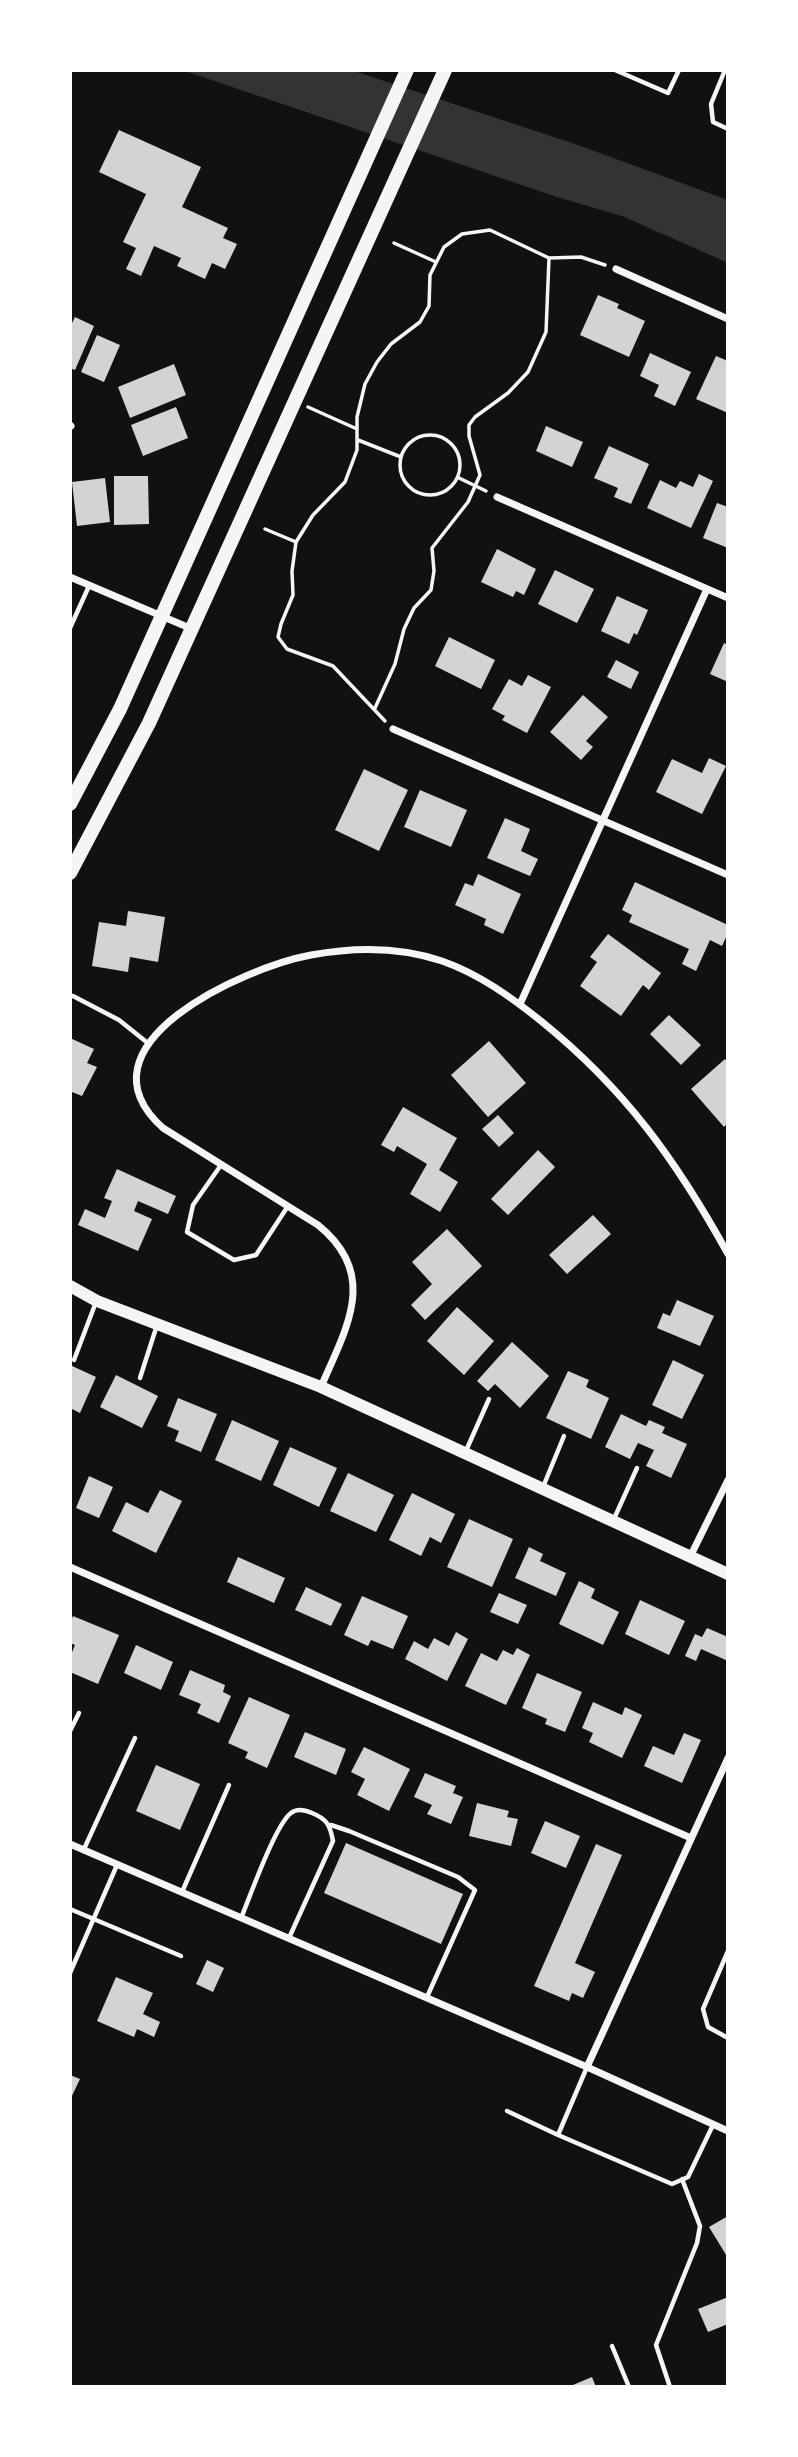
<!DOCTYPE html>
<html>
<head>
<meta charset="utf-8">
<style>
  body { margin:0 }
  #map { position:relative; width:798px; height:2457px; overflow:hidden; background:#111; font-family:"Titillium Web",sans-serif }
  canvas { display:block }
  .frame { position:absolute; inset:0; border:72px solid #fff; pointer-events:none }
</style>
</head>
<body>
<div id="map">
<canvas width="798" height="2457"></canvas>
<div class="frame"></div>
</div>
<script>
const c = document.querySelector('canvas').getContext('2d');
c.lineJoin = 'round';
function fillPath(path, color) {
  c.fillStyle = color;
  c.fill(path, 'evenodd');
}
function trace(path, color, width, dash) {
  c.strokeStyle = color;
  c.lineWidth = width;
  c.lineCap = dash ? 'butt' : 'round';
  c.setLineDash(dash || []);
  c.stroke(path);
}
fillPath(new Path2D(`
  M182 70H351L578 145 728 200V263L622 216 557 197Z`), '#333');
fillPath(new Path2D(`
  M119 130 201 167 182 207 228 228 223 238 237 244 225 269 212 263 205 279 177 266 181 258 154 246 141 276 126 269 136 248 123 242 146 194 99 172Z
  M598 295 619 304 617 308 645 321 629 357 580 335Z
  M75 317 94 326 75 370 70 368V321L72 323Z
  M97 335 120 345 104 382 81 372Z
  M650 353 691 372 675 406 654 396 659 385 640 376Z
  M716 356 728 361V413L696 399Z
  M174 364 186 395 130 418 118 387Z
  M176 407 188 438 143 456 131 425Z
  M546 426 583 442 572 467 536 451Z
  M609 446 649 464 631 504 614 497 618 488 594 478Z
  M699 474 713 481 691 528 647 508 660 480 676 488 680 481 693 487Z
  M114 476H148L149 524 114 525Z
  M105 478 110 522 77 526 72 482Z
  M717 503 728 507V548L703 538Z
  M497 549 536 569 524 595 516 591 513 597 481 582Z
  M555 570 594 589 577 623 538 604Z
  M617 596 648 610 637 635 634 633 629 644 601 631Z
  M449 637 495 660 481 689 435 666Z
  M724 643 728 645V682L710 674Z
  M616 660 639 672 631 689 607 677Z
  M528 675 551 687 527 733 502 720 505 716 492 709 509 679 522 686Z
  M583 695 608 717 586 741 593 747 581 760 550 732Z
  M709 758 726 766 702 814 656 792 672 759 702 773Z
  M364 769 408 790 379 851 335 830Z
  M420 790 467 810 451 847 404 827Z
  M505 818 530 829 521 851 538 859 530 876 487 858Z
  M478 874 521 894 503 934 484 925 486 919 455 905 465 883 473 886Z
  M635 882 728 925V933L722 946 710 940 696 971 682 964 689 949 629 922 632 915 622 910Z
  M128 911 165 917 158 962 130 957 128 972 92 966 99 922 126 926Z
  M608 934 661 973 649 990 643 985 621 1016 580 986 597 962 590 957Z
  M669 1015 701 1045 681 1065 650 1034Z
  M70 1038 94 1049 87 1063 97 1067 82 1096 72 1092 70 1096Z
  M489 1041 526 1083 488 1117 451 1075Z
  M725 1059 728 1063V1123L724 1127 691 1089Z
  M403 1107 457 1138 439 1170 458 1182 440 1212 410 1194 427 1164 397 1146 394 1152 381 1145Z
  M498 1115 514 1133 499 1147 482 1129Z
  M538 1150 555 1167 508 1215 491 1199Z
  M117 1169 176 1196 168 1214 138 1201 134 1211 152 1219 138 1251 78 1225 85 1209 105 1218 112 1201 104 1198Z
  M593 1215 611 1234 567 1274 549 1255Z
  M447 1229 482 1266 425 1320 411 1305 432 1284 412 1262Z
  M677 1300 714 1316 700 1346 657 1328 663 1313 670 1316Z
  M457 1307 494 1341 464 1375 427 1341Z
  M512 1342 549 1376 520 1408 495 1384 488 1391 477 1381Z
  M673 1360 704 1375 682 1419 652 1405Z
  M70 1365 96 1377 80 1413 70 1408Z
  M568 1371 589 1380 586 1387 609 1398 591 1439 546 1418Z
  M116 1375 158 1396 142 1428 100 1407Z
  M178 1398 217 1414 201 1452 175 1441 179 1431 167 1426Z
  M621 1414 646 1426 649 1420 665 1427 662 1433 687 1444 671 1478 646 1466 654 1450 638 1443 630 1459 605 1447Z
  M232 1420 279 1441 261 1481 215 1460Z
  M290 1447 337 1468 319 1507 273 1485Z
  M348 1473 394 1495 376 1532 330 1511Z
  M89 1476 113 1487 99 1518 76 1508Z
  M160 1490 182 1501 156 1553 112 1531 126 1502 148 1513Z
  M412 1493 455 1514 441 1543 430 1537 421 1556 389 1540Z
  M469 1519 513 1539 492 1587 447 1567Z
  M529 1547 543 1554 540 1561 566 1573 556 1596 515 1578Z
  M238 1557 285 1578 274 1603 227 1582Z
  M579 1581 595 1589 591 1598 619 1612 603 1645 559 1624Z
  M306 1587 342 1604 331 1626 295 1610Z
  M499 1593 527 1605 518 1624 490 1612Z
  M362 1596 408 1616 393 1649 371 1640 368 1646 344 1635Z
  M640 1600 685 1621 669 1655 625 1634Z
  M73 1616 119 1635 98 1684 70 1672V1657L75 1645 70 1643V1624Z
  M707 1628 728 1637V1661L701 1649 696 1661 685 1656 695 1634 702 1637Z
  M456 1632 468 1639 447 1681 405 1659 414 1641 428 1649 434 1638 449 1646Z
  M136 1645 173 1662 161 1690 124 1673Z
  M517 1648 530 1655 506 1705 465 1686 481 1653 497 1661 503 1650 513 1655Z
  M190 1670 225 1685 223 1692 231 1696 219 1723 197 1713 201 1704 179 1695Z
  M537 1673 582 1692 565 1732 545 1724 547 1719 522 1708Z
  M249 1697 290 1715 267 1768 245 1758 248 1752 228 1743Z
  M593 1702 622 1715 625 1707 642 1715 622 1758 589 1742 593 1733 582 1728Z
  M305 1732 346 1749 336 1775 294 1757Z
  M684 1733 701 1740 682 1783 644 1766 653 1746 674 1755Z
  M364 1747 410 1769 389 1811 357 1795 365 1779 351 1772Z
  M156 1765 200 1784 180 1830 136 1811Z
  M425 1773 456 1786 453 1793 463 1797 451 1824 427 1814 432 1805 414 1797Z
  M477 1803 509 1811 507 1817 518 1819 511 1846 469 1836Z
  M545 1821 580 1836 566 1868 531 1853Z
  M346 1843 463 1894 441 1944 324 1893Z
  M596 1844 622 1855 575 1963 595 1972 583 1998 572 1993 569 2001 534 1986Z
  M207 1960 224 1968 213 1992 196 1984Z
  M116 1977 153 1993 143 2014 160 2022 154 2037 137 2029 134 2037 97 2021Z
  M70 2075 80 2079 70 2100Z
  M728 2216V2258L709 2227Z
  M728 2297V2324L708 2332 698 2309Z
  M592 2377 596 2387H568Z`), '#d3d3d3');
trace(new Path2D(`
  M394 243 436 262
  M308 407 357 429
  M400 465a30 30 0 1 1 60 0a30 30 0 1 1-60 0Z
  M358 440 401 457
  M459 478 486 491
  M265 529 296 542
  M375 708 395 664 404 629 414 608 431 590 434 571 432 548 468 502 480 475 469 436V425L475 417 508 393 528 372 546 332 549 258
  M385 721 333 666 287 649 278 637 281 624 293 595 292 571 296 542 313 515 345 482 357 450V417L365 384 377 362 391 344 420 322 429 306 430 275 444 247 462 234 490 230 549 258 581 257 605 265`), '#f5f5f5', 3.5);
trace(new Path2D(`
  M615 70 668 93 679 70
  M725 70 711 104 713 122 728 129
  M70 628 89 586
  M73 996 119 1020 149 1044
  M221 1165 193 1205 187 1232 234 1260 256 1255 288 1206
  M74 1360 96 1302
  M140 1378 157 1325
  M465 1453 489 1399
  M543 1487 564 1436
  M613 1521 637 1468
  M70 1731 79 1713
  M331 1825 349 1831 458 1877 475 1890 427 1997
  M84 1849 135 1738
  M182 1892 229 1785
  M70 1909 181 1956
  M241 1918C250 1897 275 1825 291 1813 297 1808 305 1810 312 1813 327 1819 330 1825 333 1841L289 1938
  M728 1951 703 2009 708 2027 728 2038
  M70 1973 117 1865
  M507 2111 558 2135 587 2067
  M558 2135 672 2184 688 2177 713 2125
  M612 2346 629 2387
  M670 2387 656 2345 697 2243 700 2226 682 2179`), '#f5f5f5', 4.5);
trace(new Path2D(`
  M616 269 728 319
  M70 425 71 426
  M497 497 728 598
  M70 577 192 629
  M393 729 728 875
  M520 1004 707 589
  M321 1387C346 1328 380 1275 318 1225L163 1128C70 1045 245 967 311 955 354 947 401 947 442 961 479 974 511 997 541 1021 625 1089 676 1160 728 1254
  M690 1557 728 1480
  M70 1567 691 1838
  M70 1844 587 2067 728 2131
  M587 2067 728 1758`), '#f5f5f5', 7);
trace(new Path2D(`
  M70 1286 97 1301 321 1387 728 1574`), '#f5f5f5', 12);
trace(new Path2D(`
  M70 804 120 709 407 70
  M70 873 149 723 445 70`), '#f5f5f5', 14);
</script>
</body>
</html>
